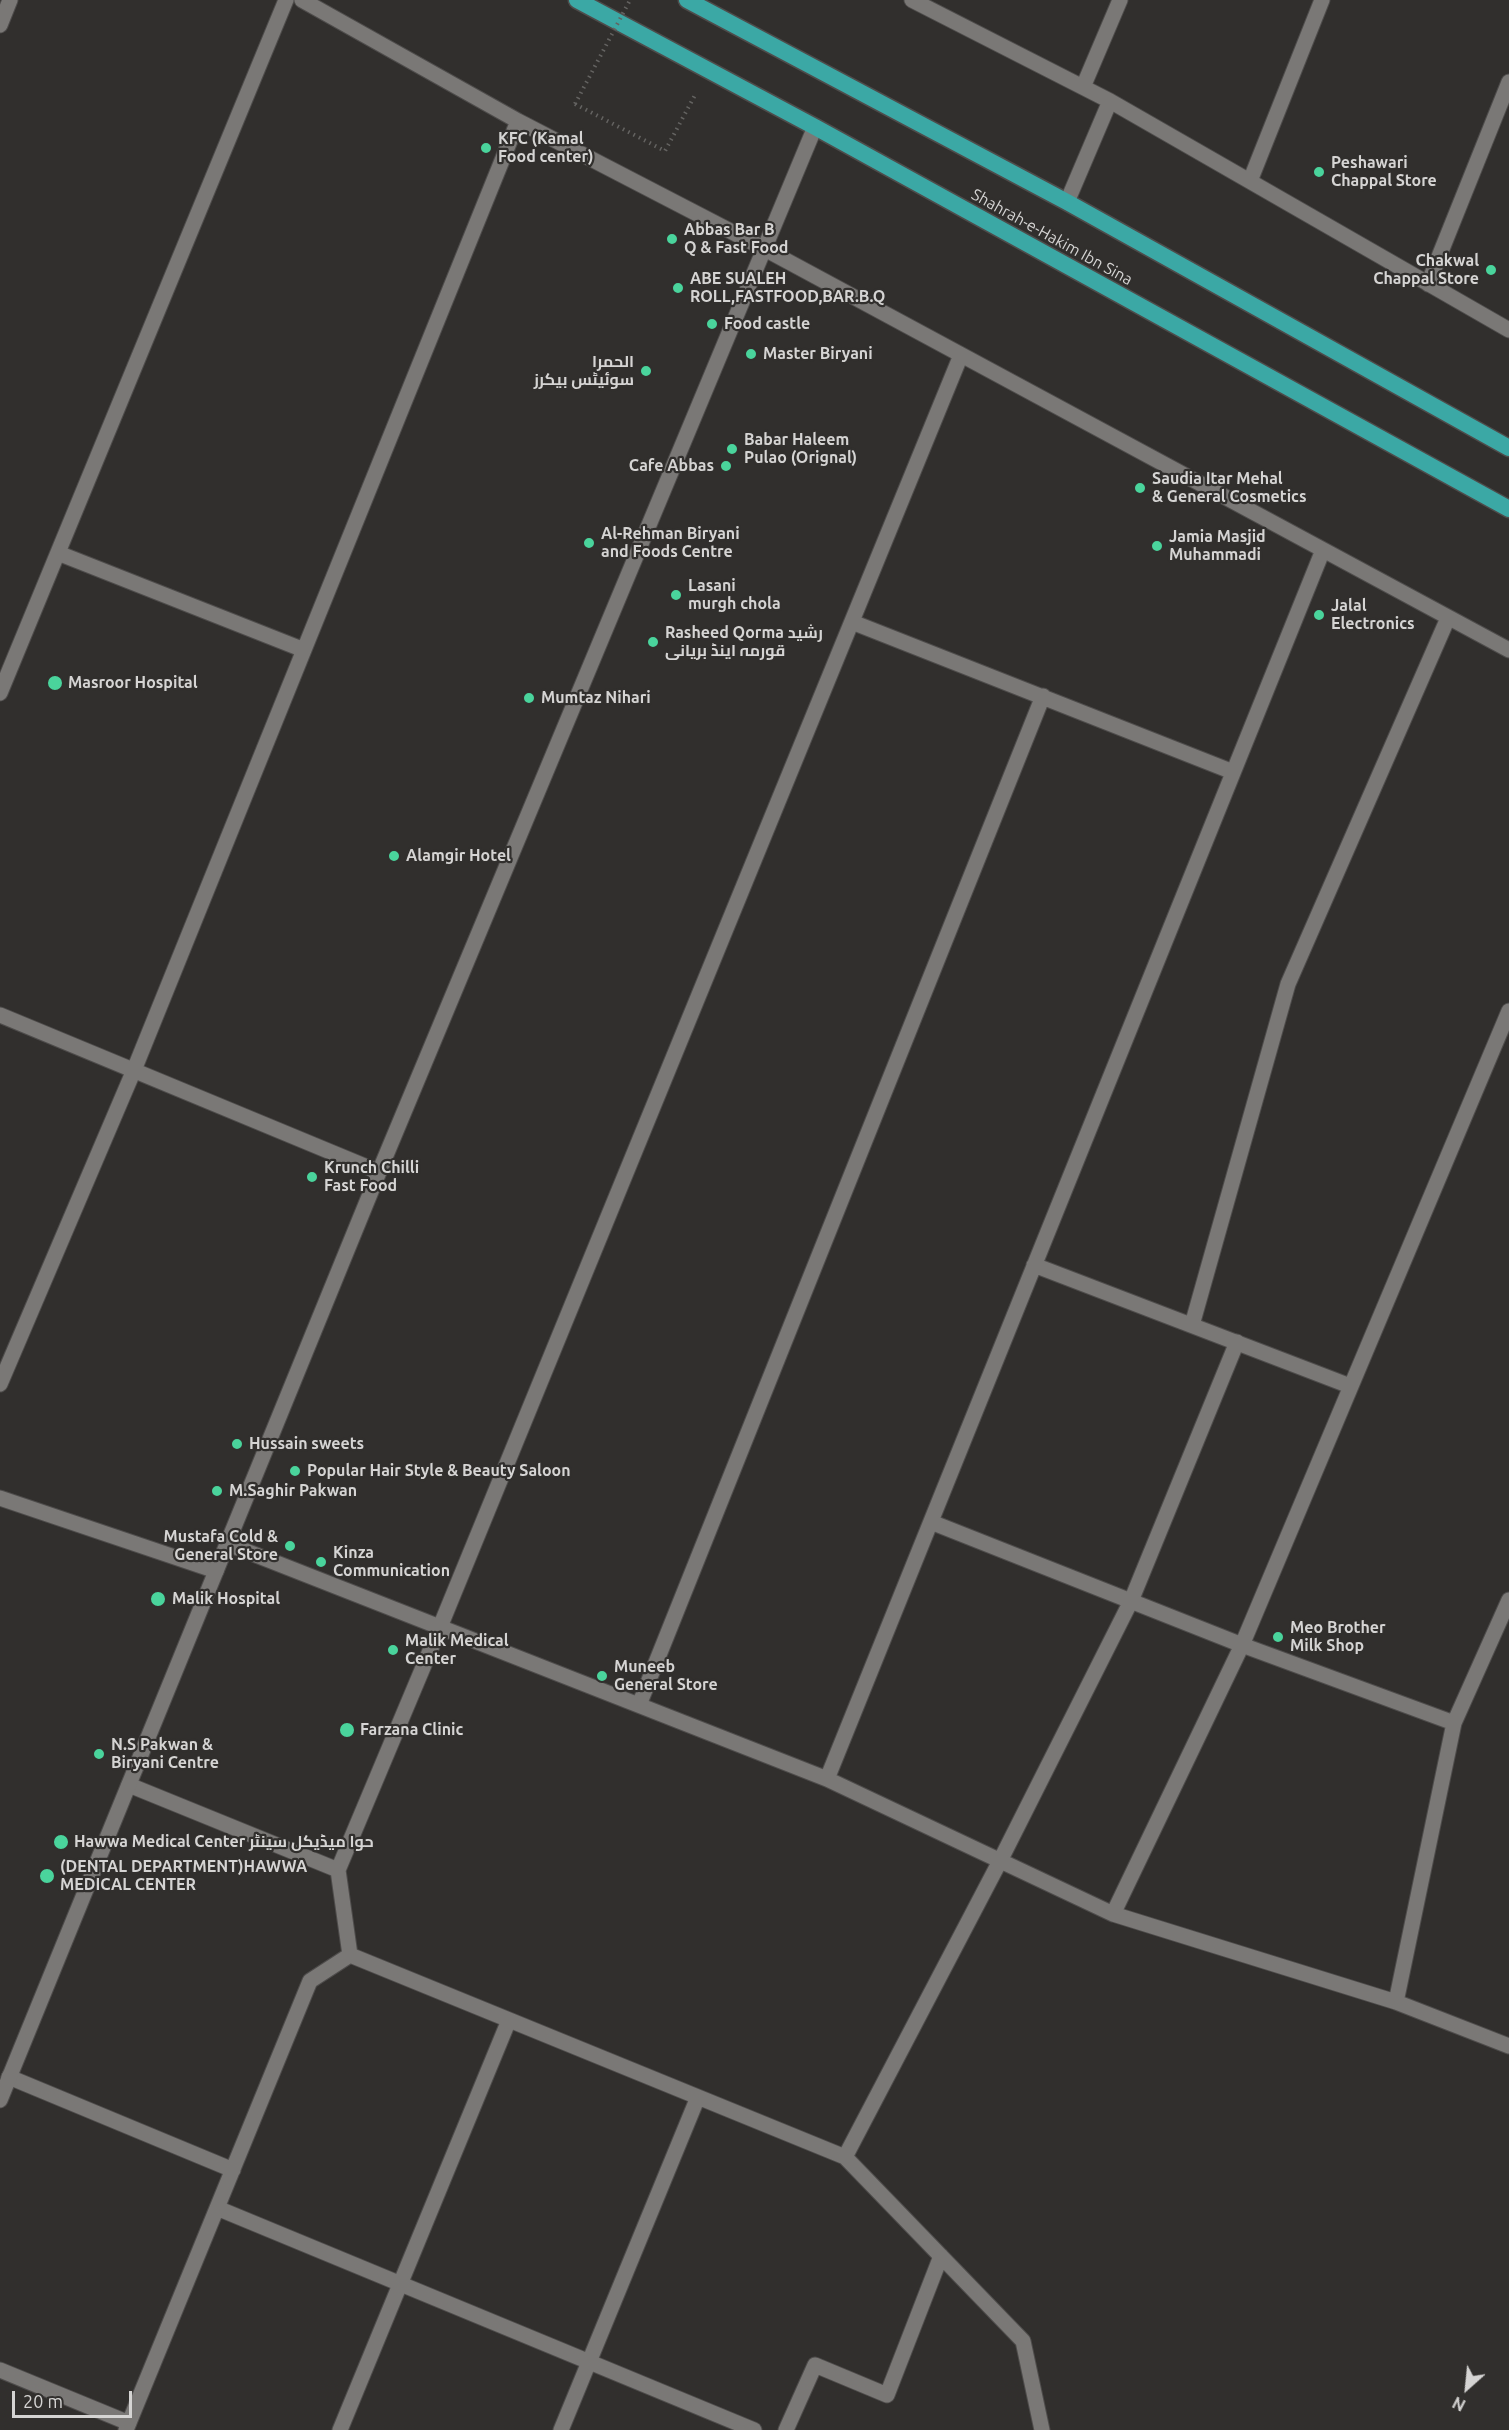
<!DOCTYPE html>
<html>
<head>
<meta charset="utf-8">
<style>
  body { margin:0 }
  #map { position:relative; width:1509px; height:2430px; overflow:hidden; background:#312f2d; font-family:Ubuntu,sans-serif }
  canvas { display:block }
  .north { position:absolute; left:1437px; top:2358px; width:60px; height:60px; -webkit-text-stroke:4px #312f2d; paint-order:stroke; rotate:207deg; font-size:16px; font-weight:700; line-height:24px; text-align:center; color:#d5d4d3 }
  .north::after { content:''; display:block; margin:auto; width:21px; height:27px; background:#d5d4d3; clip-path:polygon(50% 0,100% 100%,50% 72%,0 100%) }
  .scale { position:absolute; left:12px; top:2391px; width:120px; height:27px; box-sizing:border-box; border:3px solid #d5d4d3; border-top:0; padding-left:8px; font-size:18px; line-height:21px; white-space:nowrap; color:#d5d4d3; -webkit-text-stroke:4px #312f2d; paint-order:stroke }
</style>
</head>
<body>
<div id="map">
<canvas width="1509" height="2430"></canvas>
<div class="north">N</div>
<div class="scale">20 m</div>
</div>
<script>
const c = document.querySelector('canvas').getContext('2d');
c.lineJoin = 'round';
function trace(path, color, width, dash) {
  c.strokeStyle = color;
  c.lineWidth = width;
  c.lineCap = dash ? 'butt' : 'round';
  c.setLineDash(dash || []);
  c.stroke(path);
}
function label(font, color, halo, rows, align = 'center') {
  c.font = font + ' Ubuntu,Cairo,sans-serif';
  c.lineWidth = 4.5;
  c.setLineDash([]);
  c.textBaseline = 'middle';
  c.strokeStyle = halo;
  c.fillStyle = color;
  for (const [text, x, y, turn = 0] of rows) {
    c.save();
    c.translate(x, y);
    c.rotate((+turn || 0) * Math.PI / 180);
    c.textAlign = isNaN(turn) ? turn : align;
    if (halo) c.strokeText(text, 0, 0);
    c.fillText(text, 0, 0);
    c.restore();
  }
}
const minor = new Path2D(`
  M302 0 518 121 763 248 1509 650
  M912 0 1110 101 1067 202
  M0 25 10 0
  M1083 87 1120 0
  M1110 101 1509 330
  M1250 181 1322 0
  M1428 284 1509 82
  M58 553 304 650
  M852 622 1233 772
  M0 693 286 0
  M0 1015 379 1172
  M1034 1265 1350 1386
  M1192 1325 1288 984 1448 618
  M0 1384 134 1070 518 121
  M0 1498 216 1571
  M931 1522 1242 1645 1454 1723
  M228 1544 827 1779 1113 1914 1396 2002 1509 2046
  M639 1705 1043 696
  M827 1779 1323 550
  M129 1785 338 1870 350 1955 845 2157 1023 2341 1042 2430
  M338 1870 440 1627 961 355
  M1113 1914 1242 1645 1509 1011
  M1396 2002 1454 1723 1509 1600
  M9 2077 233 2170
  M845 2157 1000 1861 1131 1601 1237 1342
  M217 2208 754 2430
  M0 2370 129 2423
  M126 2430 310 1981 350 1955
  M340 2430 509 2020
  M561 2430 698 2097
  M786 2430 815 2365 887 2395 941 2256`);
const tertiary = new Path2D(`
  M0 2100 379 1172 815 127`);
const trunk = new Path2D(`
  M577 0 815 127 1509 509
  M687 0 1067 202 1509 448`);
trace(minor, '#4e4c4b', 17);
trace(tertiary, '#4e4c4b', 17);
trace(trunk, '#4e4c4b', 19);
trace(new Path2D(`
  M575 104 665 151 695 95`), '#646361', 4, [1.5, 4.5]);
trace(minor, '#7a7876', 15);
trace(tertiary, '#7a7876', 15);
trace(trunk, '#3ba8a5', 16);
trace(new Path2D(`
  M575 104 630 0`), '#646361', 4, [1.5, 4.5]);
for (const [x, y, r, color] of [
  [486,148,6,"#4ad49c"],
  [1319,172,6,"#4ad49c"],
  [672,239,6,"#4ad49c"],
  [1491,270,6,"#4ad49c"],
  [678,288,6,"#4ad49c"],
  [712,324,6,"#4ad49c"],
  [751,354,6,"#4ad49c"],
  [646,371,6,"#4ad49c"],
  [732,449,6,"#4ad49c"],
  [726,466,6,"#4ad49c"],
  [1140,488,6,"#4ad49c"],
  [589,543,6,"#4ad49c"],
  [1157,546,6,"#4ad49c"],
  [676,595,6,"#4ad49c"],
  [1319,615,6,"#4ad49c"],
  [653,642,6,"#4ad49c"],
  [55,683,8,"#4ad49c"],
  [529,698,6,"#4ad49c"],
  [394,856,6,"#4ad49c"],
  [312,1177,6,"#4ad49c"],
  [237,1444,6,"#4ad49c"],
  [295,1471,6,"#4ad49c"],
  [217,1491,6,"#4ad49c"],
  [290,1546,6,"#4ad49c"],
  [321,1562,6,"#4ad49c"],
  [158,1599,8,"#4ad49c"],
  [1278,1637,6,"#4ad49c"],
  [393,1650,6,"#4ad49c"],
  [602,1676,6,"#4ad49c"],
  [347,1730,8,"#4ad49c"],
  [99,1754,6,"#4ad49c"],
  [61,1842,8,"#4ad49c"],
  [47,1876,8,"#4ad49c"]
]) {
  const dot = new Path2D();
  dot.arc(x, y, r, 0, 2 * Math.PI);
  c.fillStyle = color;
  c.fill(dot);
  trace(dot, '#312f2d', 2);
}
label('bold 16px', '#d5d4d3', '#312f2d', [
  ["KFC (Kamal",498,139],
  ["Food center)",498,157],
  ["Peshawari",1331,163],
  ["Chappal Store",1331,181],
  ["Abbas Bar B",684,230],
  ["Q & Fast Food",684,248],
  ["Chakwal",1479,261,"right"],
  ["Chappal Store",1479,279,"right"],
  ["ABE SUALEH",690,279],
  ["ROLL,FASTFOOD,BAR.B.Q",690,297],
  ["Food castle",724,324],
  ["Master Biryani",763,354],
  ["الحمرا",634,362,"right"],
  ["سوئیٹس بیکرز",634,380,"right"],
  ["Babar Haleem",744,440],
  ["Pulao (Orignal)",744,458],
  ["Cafe Abbas",714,466,"right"],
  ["Saudia Itar Mehal",1152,479],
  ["& General Cosmetics",1152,497],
  ["Al-Rehman Biryani",601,534],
  ["and Foods Centre",601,552],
  ["Jamia Masjid",1169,537],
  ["Muhammadi",1169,555],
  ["Lasani",688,586],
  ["murgh chola",688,604],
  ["Jalal",1331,606],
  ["Electronics",1331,624],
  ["Rasheed Qorma رشید",665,633],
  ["قورمہ اینڈ بریانی",665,651],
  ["Masroor Hospital",68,683],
  ["Mumtaz Nihari",541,698],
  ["Alamgir Hotel",406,856],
  ["Krunch Chilli",324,1168],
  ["Fast Food",324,1186],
  ["Hussain sweets",249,1444],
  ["Popular Hair Style & Beauty Saloon",307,1471],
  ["M.Saghir Pakwan",229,1491],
  ["Mustafa Cold &",278,1537,"right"],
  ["General Store",278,1555,"right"],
  ["Kinza",333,1553],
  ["Communication",333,1571],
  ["Malik Hospital",172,1599],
  ["Meo Brother",1290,1628],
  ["Milk Shop",1290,1646],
  ["Malik Medical",405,1641],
  ["Center",405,1659],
  ["Muneeb",614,1667],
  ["General Store",614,1685],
  ["Farzana Clinic",360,1730],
  ["N.S Pakwan &",111,1745],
  ["Biryani Centre",111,1763],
  ["Hawwa Medical Center حوا میڈیکل سینٹر",74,1842],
  ["(DENTAL DEPARTMENT)HAWWA",60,1867],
  ["MEDICAL CENTER",60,1885]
], 'left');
label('16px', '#d5d4d3', '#312f2d', [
  ["Shahrah-e-Hakim Ibn Sina",1052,237,29]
]);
</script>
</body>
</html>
